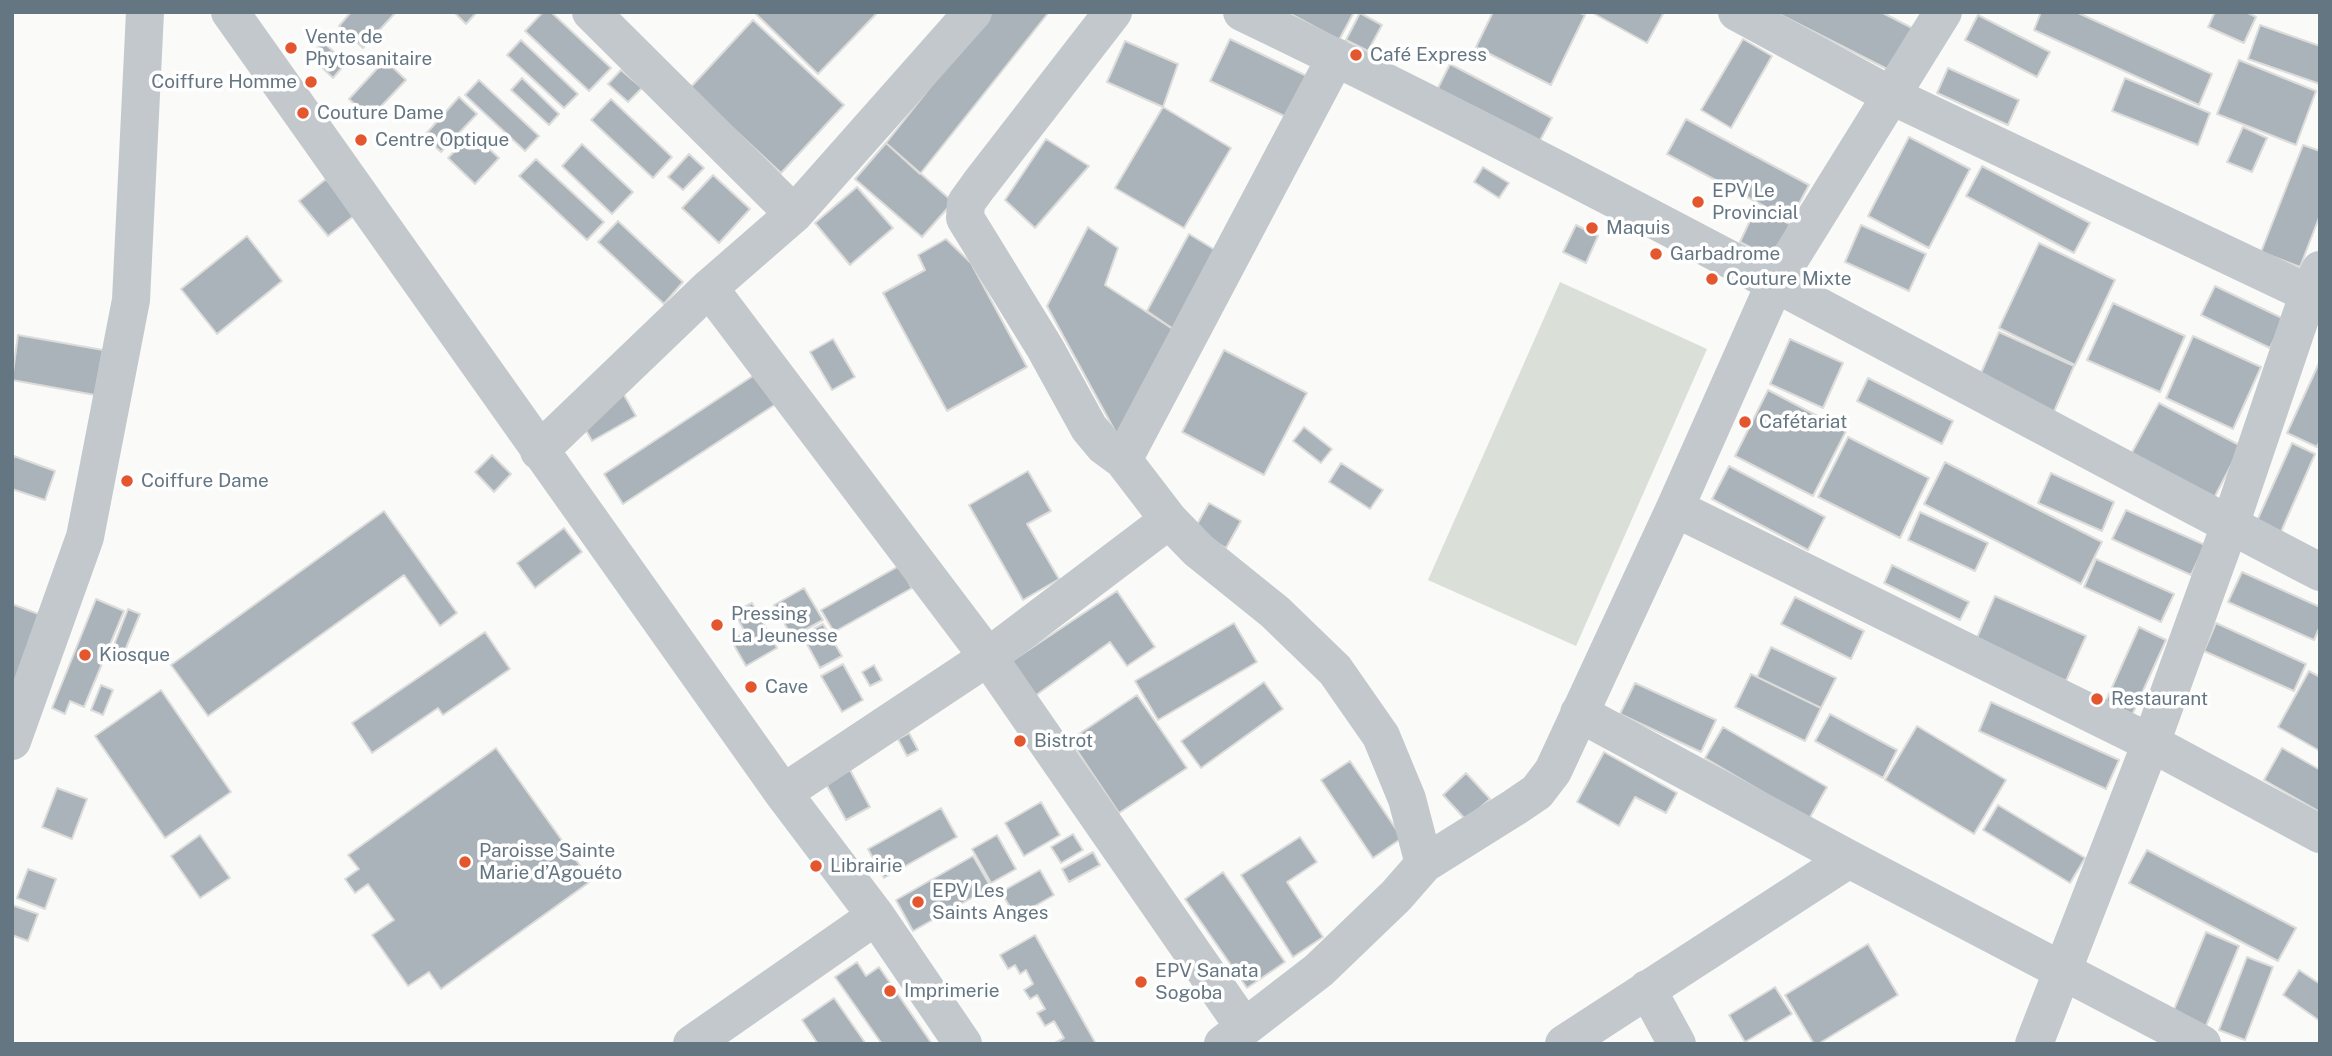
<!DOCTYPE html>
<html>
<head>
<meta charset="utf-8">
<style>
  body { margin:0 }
  #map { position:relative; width:2332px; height:1056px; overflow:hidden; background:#fafaf8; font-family:"Public Sans",sans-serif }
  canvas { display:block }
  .frame { position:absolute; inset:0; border:14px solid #657683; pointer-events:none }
</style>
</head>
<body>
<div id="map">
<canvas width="2332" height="1056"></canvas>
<div class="frame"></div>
</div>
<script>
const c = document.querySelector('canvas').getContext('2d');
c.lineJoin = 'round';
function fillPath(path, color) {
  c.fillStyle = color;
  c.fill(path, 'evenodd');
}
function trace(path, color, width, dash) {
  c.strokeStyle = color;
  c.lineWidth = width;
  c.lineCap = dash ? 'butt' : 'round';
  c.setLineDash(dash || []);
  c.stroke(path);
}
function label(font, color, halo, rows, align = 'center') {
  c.font = font + ' "Public Sans",sans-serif';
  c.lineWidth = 7;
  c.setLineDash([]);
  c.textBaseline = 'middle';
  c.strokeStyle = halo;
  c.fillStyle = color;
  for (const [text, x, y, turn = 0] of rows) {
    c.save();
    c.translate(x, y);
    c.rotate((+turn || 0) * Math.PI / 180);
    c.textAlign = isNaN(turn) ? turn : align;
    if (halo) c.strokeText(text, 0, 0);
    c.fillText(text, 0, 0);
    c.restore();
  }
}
fillPath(new Path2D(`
  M1560 282 1707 349 1576 646 1428 580Z`), '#dadfd7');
const building = new Path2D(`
  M351 12H396L363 48 339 26Z
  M454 12H477L466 24Z
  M543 12H551L611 68 589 91 525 31Z
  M754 12H878L818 74Z
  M990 12H1049L920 174 886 143Z
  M1287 12H1354L1339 40Z
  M1493 12H1578L1585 15 1551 85 1476 47Z
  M1591 12H1664L1647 43Z
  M1775 12H1881L1912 28 1891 71Z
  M2041 12H2076L2212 74 2199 105 2034 30Z
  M2215 12H2246L2256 17 2244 43 2208 27Z
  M1360 13 1382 25 1368 51 1346 40Z
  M1978 15 2050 52 2037 77 1965 40Z
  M753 20 844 105 781 173 690 88Z
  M2260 25 2320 46V84L2248 59Z
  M1230 39 1317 81 1297 122 1210 81Z
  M1743 39 1772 56 1731 128 1701 110Z
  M521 40 578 94 564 108 507 55Z
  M1125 41 1178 64 1163 107 1107 82Z
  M323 42 346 63 333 78 310 56Z
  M385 60 406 80 370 118 349 99Z
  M2239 60 2316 91 2296 145 2217 114Z
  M1450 64 1552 118 1536 148 1435 94Z
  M1948 68 2019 100 2008 125 1937 93Z
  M621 70 642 88 628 102 608 84Z
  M522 78 559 114 549 125 511 90Z
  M2125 78 2210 113 2198 145 2112 111Z
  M479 80 539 136 525 151 465 95Z
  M459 97 477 114 441 152 424 136Z
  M611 99 672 157 653 178 591 120Z
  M1163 107 1231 148 1184 228 1115 188Z
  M1686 119 1809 185 1790 220 1667 154Z
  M2243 127 2267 138 2252 172 2227 162Z
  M472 133 499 158 475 184 448 158Z
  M1909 137 1970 169 1929 248 1868 216Z
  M1046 139 1089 166 1035 228 1005 200Z
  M886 143 953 202 922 237 855 179Z
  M582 144 633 192 612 214 562 166Z
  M2303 145 2320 151V215L2300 267 2261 252Z
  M689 154 704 168 683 190 668 177Z
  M536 159 604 222 587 240 519 176Z
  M1982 166 2090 223 2074 253 1966 196Z
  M1483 167 1509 183 1499 198 1474 182Z
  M713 175 750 209 719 243 682 208Z
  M326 179 355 215 328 236 299 201Z
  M857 187 893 228 850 265 815 223Z
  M1756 208 1790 224 1774 259 1740 242Z
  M618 221 683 282 664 304 598 242Z
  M1576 225 1598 236 1586 263 1563 252Z
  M1861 225 1926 254 1909 291 1845 262Z
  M1088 227 1118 248 1105 285 1185 337 1121 442 1047 306Z
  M1189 234 1228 258 1185 337 1147 311Z
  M247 236 282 281 217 334 181 289Z
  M946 239 971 263 1027 367 947 411 883 293 925 270 918 255Z
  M2039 243 2115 280 2075 365 1999 328Z
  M2215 286 2284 319 2270 348 2201 315Z
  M2113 303 2185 336 2160 392 2087 360Z
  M1999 332 2074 366 2052 416 1977 382Z
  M18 335 103 350 95 395 12 380Z
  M2193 336 2261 367 2233 429 2166 398Z
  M833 339 855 377 832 390 810 352Z
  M1790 339 1843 363 1823 408 1770 384Z
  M1224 350 1307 393 1264 475 1182 432Z
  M2320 361V440L2317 447 2287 433Z
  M762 370 782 400 623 504 604 474Z
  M1868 378 1953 421 1942 444 1857 401Z
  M619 386 636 416 592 441 575 411Z
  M1768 390 1846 431 1813 496 1735 456Z
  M2159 403 2241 446 2214 498 2131 454Z
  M1304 427 1332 449 1321 463 1293 441Z
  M1848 437 1929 478 1900 538 1818 497Z
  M2292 443 2315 454 2280 534 2256 523Z
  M492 455 511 474 494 492 475 472Z
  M14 456 55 471 45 500 12 489V463Z
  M1945 462 2102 542 2081 584 1924 504Z
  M1341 463 1383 490 1370 509 1329 482Z
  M1729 466 1825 517 1808 550 1712 499Z
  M1028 471 1051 511 1027 524 1059 579 1023 600 969 505Z
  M2051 473 2114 502 2102 531 2038 503Z
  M1209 503 1241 521 1226 548 1194 530Z
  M2126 510 2205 545 2191 575 2112 539Z
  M384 511 457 613 440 626 404 575 208 716 171 665Z
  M1920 512 1988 543 1975 571 1908 540Z
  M564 528 582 552 535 588 517 563Z
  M2096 559 2174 594 2161 622 2084 587Z
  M1892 565 1969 602 1960 620 1884 583Z
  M899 566 912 588 834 632 821 610Z
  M2242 572 2320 607V626L2314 640 2228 602Z
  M804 588 823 620 792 637 774 605Z
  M1117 591 1155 647 1127 666 1110 642 1032 698 1009 663Z
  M1995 596 2086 636 2066 681 1976 640Z
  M1795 597 1864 631 1851 659 1781 624Z
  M96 599 124 611 84 707 70 701 65 714 52 708Z
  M752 603 777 648 746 666 731 640 745 632 734 612Z
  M12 604 49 618 12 716Z
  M128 609 140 614 123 655 112 650Z
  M1234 623 1257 662 1158 720 1135 681Z
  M2216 623 2306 664 2294 691 2204 651Z
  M823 624 842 656 820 668 802 635Z
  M2139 627 2166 640 2132 715 2105 703Z
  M485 632 510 669 443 715 438 708 372 753 352 723Z
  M1771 647 1836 678 1821 708 1757 677Z
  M843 664 863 700 842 712 821 676Z
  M874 665 882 680 870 686 862 672Z
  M2309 671 2320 677V751L2278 727Z
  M1751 674 1821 708 1805 741 1735 707Z
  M1264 682 1283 709 1201 768 1181 741Z
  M1635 683 1716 720 1701 752 1620 714Z
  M101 685 113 690 103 715 91 710Z
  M161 690 231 792 165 838 95 736Z
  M1137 695 1187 768 1119 813 1070 740Z
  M1991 702 2119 760 2106 789 1979 731Z
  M1830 714 1897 750 1883 778 1815 741Z
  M1917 726 2006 780 1974 834 1885 780Z
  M1723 727 1827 787 1809 819 1705 758Z
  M909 733 918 750 907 756 898 739Z
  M496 748 591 881 441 989 429 972 408 986 372 935 394 920 368 884 355 893 345 879 359 869 348 855Z
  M2282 748 2320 770V812L2264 780Z
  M1604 752 1677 793 1666 813 1635 797 1619 826 1577 802Z
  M1350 761 1402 838 1373 858 1321 780Z
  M850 770 870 807 846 820 826 784Z
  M1466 773 1490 799 1466 820 1443 795Z
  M57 788 87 799 72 839 42 827Z
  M1041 802 1060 835 1024 856 1005 823Z
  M1998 805 2085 858 2070 883 1983 830Z
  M941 808 957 837 884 878 868 849Z
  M1073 834 1083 850 1061 863 1051 847Z
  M200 835 230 878 200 898 171 856Z
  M997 835 1016 869 991 883 972 849Z
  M1300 837 1317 862 1287 882 1323 937 1293 957 1241 875Z
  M2147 850 2296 928 2278 961 2129 883Z
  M1093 852 1100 865 1069 882 1062 869Z
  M973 856 991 887 913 931 896 900Z
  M28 869 56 879 45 909 17 898Z
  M1040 870 1054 895 1016 917 1001 892Z
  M1223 872 1285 962 1247 988 1185 899Z
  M12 905 38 914 28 941 12 935Z
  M2206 932 2239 946 2201 1038 2168 1024Z
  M1035 935 1096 1044H1053L1064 1038 1054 1021 1045 1026 1037 1013 1045 1009 1037 995 1030 999 1024 990 1033 984 1026 970 1020 974 1015 965 1008 969 1000 955Z
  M1868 944 1898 995 1818 1044H1814L1785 995Z
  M2247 957 2273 967 2245 1040 2219 1030Z
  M857 962 866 976 879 967 932 1044H882L835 977Z
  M2299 970 2320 984V1021L2283 995Z
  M1775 987 1792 1014 1745 1042 1729 1015Z
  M834 998 866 1044H818L802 1020Z`);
fillPath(building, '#aab3b9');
trace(building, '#dcdcda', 2);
trace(new Path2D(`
  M230 12 783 793 876 916 963 1044
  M591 12 794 214
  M1113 12 979 185 966 203 965 218 1045 348 1089 428 1104 446 1123 460 1169 520 1198 550 1275 612 1335 670 1381 736 1407 799 1424 864
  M1242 12C1607 187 1961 385 2320 572
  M1737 12 1890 95 2320 299
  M709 288 988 657 1244 1027
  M539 451 709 288 794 214 973 12
  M1123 460 1336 57
  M1675 508 2151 743 2320 834
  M1579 713 1849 859 2202 1044
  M12 741 85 537 131 300 145 12
  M783 793 988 657 1169 520
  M1647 989 1677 1044
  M692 1044 876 916
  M1223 1044 1319 970 1396 896 1424 864 1515 807 1537 792 1553 771 1675 508 1775 283 1943 12
  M1564 1044 1849 859
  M2034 1044 2151 743 2230 525 2308 295 2320 270`), '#c3c8cc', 38);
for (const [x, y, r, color] of [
  [291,48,7,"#e4572e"],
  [1356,55,7,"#e4572e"],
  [311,82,7,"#e4572e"],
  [303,113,7,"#e4572e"],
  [361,140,7,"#e4572e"],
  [1698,202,7,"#e4572e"],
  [1592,228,7,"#e4572e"],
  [1656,254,7,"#e4572e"],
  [1712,279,7,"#e4572e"],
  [1745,422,7,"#e4572e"],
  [127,481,7,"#e4572e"],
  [717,625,7,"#e4572e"],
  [85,655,7,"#e4572e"],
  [751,687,7,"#e4572e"],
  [2097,699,7,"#e4572e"],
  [1020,741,7,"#e4572e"],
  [465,862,7,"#e4572e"],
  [816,866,7,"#e4572e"],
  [918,902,7,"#e4572e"],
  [1141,982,7,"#e4572e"],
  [890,991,7,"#e4572e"]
]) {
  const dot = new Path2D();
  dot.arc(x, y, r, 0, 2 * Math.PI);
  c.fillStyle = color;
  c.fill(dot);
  trace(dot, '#fff', 2.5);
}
label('19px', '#657683', '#fff', [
  ["Vente de",305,37],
  ["Phytosanitaire",305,59],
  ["Café Express",1370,55],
  ["Coiffure Homme",297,82,"right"],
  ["Couture Dame",317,113],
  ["Centre Optique",375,140],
  ["EPV Le",1712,191],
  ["Provincial",1712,213],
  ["Maquis",1606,228],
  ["Garbadrome",1670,254],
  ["Couture Mixte",1726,279],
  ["Cafétariat",1759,422],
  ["Coiffure Dame",141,481],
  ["Pressing",731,614],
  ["La Jeunesse",731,636],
  ["Kiosque",99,655],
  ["Cave",765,687],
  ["Restaurant",2111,699],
  ["Bistrot",1034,741],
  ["Paroisse Sainte",479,851],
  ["Marie d’Agouéto",479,873],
  ["Librairie",830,866],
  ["EPV Les",932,891],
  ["Saints Anges",932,913],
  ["EPV Sanata",1155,971],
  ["Sogoba",1155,993],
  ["Imprimerie",904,991]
], 'left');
</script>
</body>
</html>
